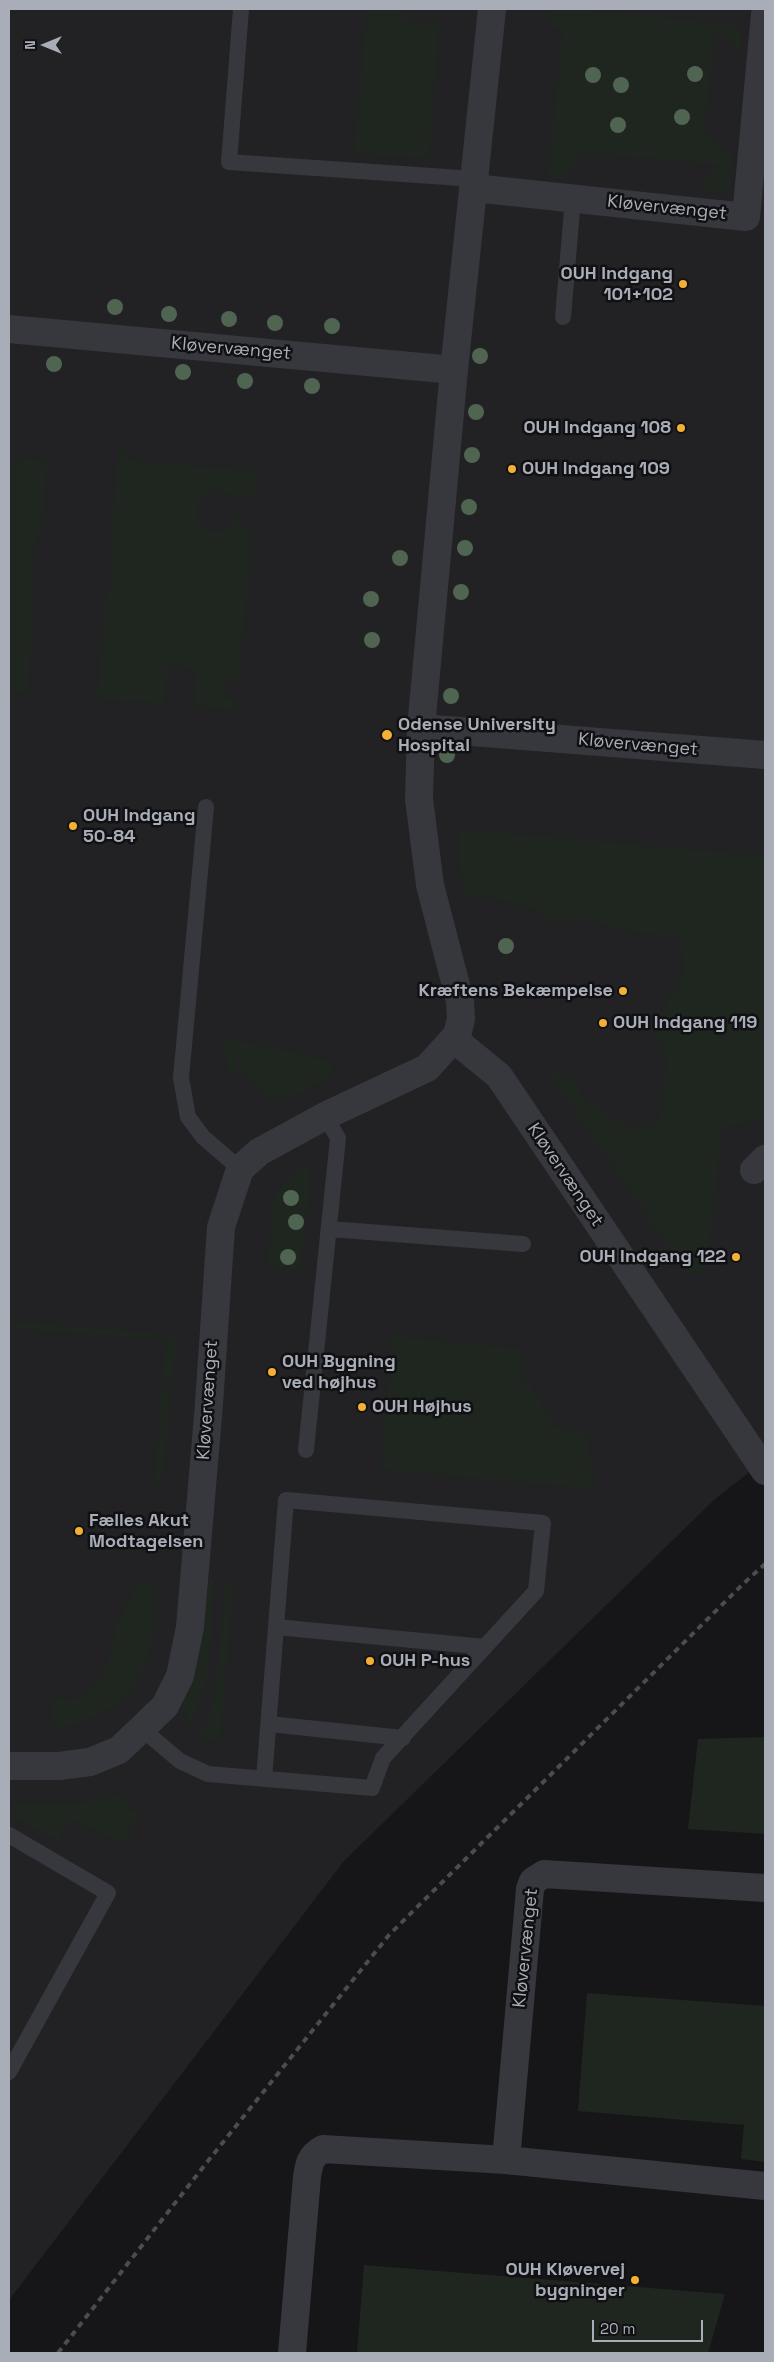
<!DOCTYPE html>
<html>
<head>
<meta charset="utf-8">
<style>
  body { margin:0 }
  #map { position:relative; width:774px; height:2362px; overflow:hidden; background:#161618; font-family:"Space Grotesk",sans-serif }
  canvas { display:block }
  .frame { position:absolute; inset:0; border:10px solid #a8adb8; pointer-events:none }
  .north { position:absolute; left:20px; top:20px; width:50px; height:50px; -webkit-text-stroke:4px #111113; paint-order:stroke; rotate:270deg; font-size:14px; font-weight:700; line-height:20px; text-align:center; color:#a8adb8 }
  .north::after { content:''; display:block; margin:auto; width:18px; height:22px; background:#a8adb8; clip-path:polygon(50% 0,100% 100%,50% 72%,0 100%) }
  .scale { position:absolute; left:592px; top:2320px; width:111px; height:22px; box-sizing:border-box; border:2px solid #a8adb8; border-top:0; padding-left:6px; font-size:15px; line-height:18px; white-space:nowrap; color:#a8adb8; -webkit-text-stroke:4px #111113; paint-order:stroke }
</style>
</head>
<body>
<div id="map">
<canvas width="774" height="2362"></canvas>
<div class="frame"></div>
<div class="north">N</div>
<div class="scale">20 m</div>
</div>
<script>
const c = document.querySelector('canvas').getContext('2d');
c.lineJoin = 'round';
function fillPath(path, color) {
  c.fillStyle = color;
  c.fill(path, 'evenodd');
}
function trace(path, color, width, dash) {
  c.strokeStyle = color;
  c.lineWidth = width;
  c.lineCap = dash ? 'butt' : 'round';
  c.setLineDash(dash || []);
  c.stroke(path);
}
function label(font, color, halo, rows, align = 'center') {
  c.font = font + ' "Space Grotesk",sans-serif';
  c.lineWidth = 5;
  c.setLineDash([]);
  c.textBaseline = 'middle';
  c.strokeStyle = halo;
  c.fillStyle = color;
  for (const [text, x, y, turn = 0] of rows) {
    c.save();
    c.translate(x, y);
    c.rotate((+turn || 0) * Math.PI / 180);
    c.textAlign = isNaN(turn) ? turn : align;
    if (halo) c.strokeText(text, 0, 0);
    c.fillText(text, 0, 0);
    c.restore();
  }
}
fillPath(new Path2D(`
  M9 9H765V1460L715 1499 344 1861 9 2300Z`), '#222225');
fillPath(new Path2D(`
  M367 9H407L406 22 439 25 429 158 354 154Z
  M551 9H579L742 26 741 52 715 29 704 135 732 154 730 185 722 193 698 191 719 165 584 152 562 180 548 178 563 28 550 27Z
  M118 450 126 451V460L256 471 254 498C248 498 240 498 234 497 228 495 224 490 217 490 208 491 202 496 199 503 188 530 231 545 238 512H242L240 529 252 530 239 680 227 679 226 698 237 700V710L193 706 196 668 168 665 164 704 97 699 107 589H112L114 555H110Z
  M19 458 47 460 41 535H36L31 594 35 595 27 693 9 691V463L15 466Z
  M459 829 765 856V1117L722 1129 706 1275 687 1273 544 1066 579 1085 580 1096 628 1128 659 1125 667 1060 656 1032 660 1015 684 976 681 935H659L615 928 591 920 547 921 532 908 491 898H465L459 863Z
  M224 1037 332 1061 334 1065C324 1089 283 1105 258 1096L263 1090 240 1066 230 1074 226 1058Z
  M306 1164 309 1166 310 1188 300 1269 267 1266C268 1256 270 1246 270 1235 272 1194 271 1190 306 1164Z
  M12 1321 177 1335 172 1381 162 1380 166 1339 11 1329Z
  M393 1336 523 1349 521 1380 530 1384 555 1427 589 1435 587 1458 595 1463 594 1489 381 1469Z
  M162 1390 171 1391 162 1483H154Z
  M201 1578 214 1580C211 1623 214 1687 190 1723L183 1710V1701L189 1678Z
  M226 1581H234L220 1742 198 1736 207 1723 214 1698Z
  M140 1582 155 1584C154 1608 154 1647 143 1668 125 1706 91 1725 51 1727L53 1698 75 1700 100 1682 113 1647 115 1628Z
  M765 1737V1834L688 1829 698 1739Z
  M121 1794 128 1802V1808L141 1815 123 1843 71 1819 59 1841 9 1815 15 1803 74 1805Z
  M587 1993 765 2006V2162L741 2159 744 2125 578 2111Z
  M364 2265 725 2294 708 2353H357Z`), '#1e261f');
trace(new Path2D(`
  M241 9 229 162 475 179
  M563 317 573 198
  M206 807 181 1078 188 1117 203 1137 240 1169
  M330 1229 523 1244
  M306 1450 338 1138 325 1116
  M276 1627 485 1647
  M269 1724 403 1738
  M142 1729 180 1761 208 1774 372 1788 383 1758 536 1591 543 1523 286 1500 264 1779
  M9 1835 108 1893 9 2072`), '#37383d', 16);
trace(new Path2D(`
  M474 188 746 217 765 14
  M9 329 454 370
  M421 728 765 755
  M455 1040 499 1076 765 1471
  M754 1170 765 1159
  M506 2160 530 1889 533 1881 544 1874 765 1888
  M292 2353 307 2177C309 2164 310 2156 323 2149L506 2160 765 2186`), '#37383d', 28);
trace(new Path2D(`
  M9 1766H59L90 1762 119 1750 165 1706 180 1676 190 1627 209 1404 221 1227 240 1169 259 1152 325 1116 427 1068 457 1035 461 1019 460 1001 430 885 419 799 421 728 454 370 492 9`), '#37383d', 28);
trace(new Path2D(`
  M58 2353 204 2166 389 1935 744 1583 765 1564`), '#4a4c52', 4, [6, 5]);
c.fillStyle = '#506452';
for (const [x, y] of [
  [695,74],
  [593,75],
  [621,85],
  [682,117],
  [618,125],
  [115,307],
  [169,314],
  [229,319],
  [275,323],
  [332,326],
  [480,356],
  [54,364],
  [183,372],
  [245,381],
  [312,386],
  [476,412],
  [472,455],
  [469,507],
  [465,548],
  [400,558],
  [461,592],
  [371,599],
  [372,640],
  [451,696],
  [447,755],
  [506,946],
  [291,1198],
  [296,1222],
  [288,1257]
]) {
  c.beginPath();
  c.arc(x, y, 8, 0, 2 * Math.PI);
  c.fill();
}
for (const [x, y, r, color] of [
  [683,284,5,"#f2b134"],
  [681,428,5,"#f2b134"],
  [512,469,5,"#f2b134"],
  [387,735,6,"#f2b134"],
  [73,826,5,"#f2b134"],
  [623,991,5,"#f2b134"],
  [603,1023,5,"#f2b134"],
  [736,1257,5,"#f2b134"],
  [272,1372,5,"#f2b134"],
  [362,1407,5,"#f2b134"],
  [79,1531,5,"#f2b134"],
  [370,1661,5,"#f2b134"],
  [635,2280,5,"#f2b134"]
]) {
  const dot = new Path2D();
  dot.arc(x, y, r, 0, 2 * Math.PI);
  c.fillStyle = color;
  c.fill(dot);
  trace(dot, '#111113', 2);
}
label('18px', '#a8adb8', '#111113', [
  ["Kløvervænget",667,208,6],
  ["Kløvervænget",231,349,5],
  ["Kløvervænget",638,745,5],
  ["Kløvervænget",565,1175,56],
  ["Kløvervænget",208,1400,-86],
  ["Kløvervænget",526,1948,-84]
]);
label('bold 18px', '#a8adb8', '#111113', [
  ["OUH Indgang",673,274,"right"],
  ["101+102",673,295,"right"],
  ["OUH Indgang 108",671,428,"right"],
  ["OUH Indgang 109",522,469],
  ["Odense University",398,725],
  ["Hospital",398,746],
  ["OUH Indgang",83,816],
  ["50-84",83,837],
  ["Kræftens Bekæmpelse",613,991,"right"],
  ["OUH Indgang 119",613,1023],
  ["OUH Indgang 122",726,1257,"right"],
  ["OUH Bygning",282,1362],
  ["ved højhus",282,1383],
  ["OUH Højhus",372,1407],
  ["Fælles Akut",89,1521],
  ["Modtagelsen",89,1542],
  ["OUH P-hus",380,1661],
  ["OUH Kløvervej",625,2270,"right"],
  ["bygninger",625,2291,"right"]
], 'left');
</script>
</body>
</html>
